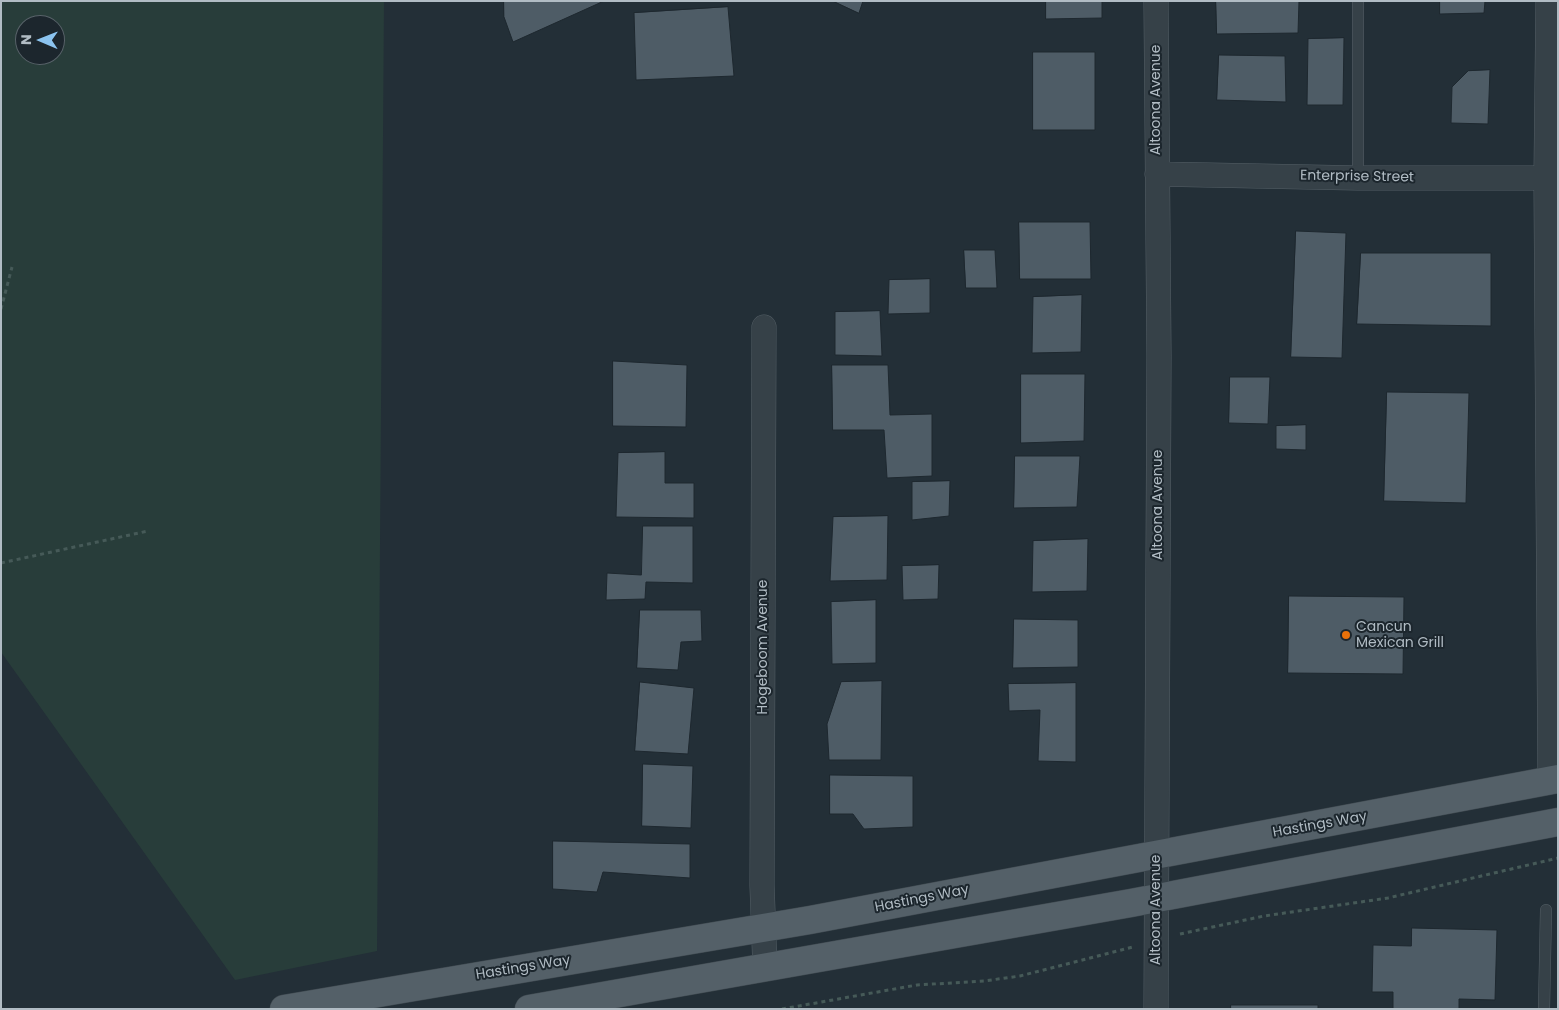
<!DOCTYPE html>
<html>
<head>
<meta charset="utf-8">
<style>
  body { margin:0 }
  #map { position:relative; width:1559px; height:1010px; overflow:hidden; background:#232f37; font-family:Poppins,sans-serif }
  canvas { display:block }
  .frame { position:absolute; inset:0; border:2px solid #b1bcc4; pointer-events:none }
  .north { position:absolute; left:15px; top:15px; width:50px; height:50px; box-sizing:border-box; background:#1c262d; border:1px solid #586269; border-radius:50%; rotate:271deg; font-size:14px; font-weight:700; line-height:20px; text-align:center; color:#b1bcc4 }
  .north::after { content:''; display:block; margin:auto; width:18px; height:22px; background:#8bc3ef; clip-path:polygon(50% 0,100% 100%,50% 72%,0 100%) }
</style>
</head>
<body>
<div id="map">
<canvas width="1559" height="1010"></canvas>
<div class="frame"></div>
<div class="north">N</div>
</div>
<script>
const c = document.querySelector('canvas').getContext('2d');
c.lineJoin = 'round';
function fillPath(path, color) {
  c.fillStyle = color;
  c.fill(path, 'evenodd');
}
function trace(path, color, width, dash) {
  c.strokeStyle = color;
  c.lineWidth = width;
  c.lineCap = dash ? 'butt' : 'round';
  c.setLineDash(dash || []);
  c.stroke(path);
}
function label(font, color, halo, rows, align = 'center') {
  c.font = font + ' Poppins,sans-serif';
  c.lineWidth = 4;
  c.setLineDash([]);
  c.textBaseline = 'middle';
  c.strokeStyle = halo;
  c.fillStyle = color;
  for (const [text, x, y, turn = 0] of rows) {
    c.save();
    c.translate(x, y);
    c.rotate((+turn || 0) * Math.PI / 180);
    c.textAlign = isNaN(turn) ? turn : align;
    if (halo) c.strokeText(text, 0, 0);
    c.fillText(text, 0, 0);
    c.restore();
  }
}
fillPath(new Path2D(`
  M1 1H384L377 951 235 980 1 652ZM25 25H55V55H25Z`), '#283d3a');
const building = new Path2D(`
  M504 1H604L513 42 504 17Z
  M833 1H863L859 13Z
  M1046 1H1102V18L1046 19Z
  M1216 1H1299L1298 33 1217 34Z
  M1440 1H1485L1484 13 1440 14Z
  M728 7 734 76 636 80 634 13Z
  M1344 38 1343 105H1307L1308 39Z
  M1033 52H1095V130H1033Z
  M1219 55 1285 56 1286 102 1217 100Z
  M1490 70 1488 124 1451 123 1452 87 1468 71Z
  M1019 222H1090L1091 279H1020Z
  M1296 231 1346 233 1342 358 1291 357Z
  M964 250H995L997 288H966Z
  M1361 253H1491V326L1357 324Z
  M930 279V313L888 314 889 280Z
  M1082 295 1081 352 1032 353 1033 297Z
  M880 311 882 356 835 355V312Z
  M613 361 687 365 686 427 613 426Z
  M832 365H888L890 415 932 414V476L887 478 884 430H833Z
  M1021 374H1085L1084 441 1021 443Z
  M1230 377H1270L1268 424 1229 423Z
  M1387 392 1469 393 1466 503 1384 501Z
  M1306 425V450L1276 449V426Z
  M665 452V483H694V518L616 517 618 453Z
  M1015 456H1080L1077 507 1014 508Z
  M950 481 949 516 912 520V482Z
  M888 516 887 580 830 581 833 517Z
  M643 526H693V583L646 582 645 599 606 600 607 573 641 575Z
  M1088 539 1087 591 1032 592 1033 541Z
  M939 565 938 599 903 600 902 566Z
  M1289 596 1404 597 1403 674 1288 673Z
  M876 600V663L832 664 831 602Z
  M640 610H701L702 641 681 642 678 670 637 668Z
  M1014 619 1078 620V667L1013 668Z
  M882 681 881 760H829L827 724 841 682Z
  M640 682 694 688 688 754 635 751Z
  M1076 683V762L1038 761 1040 710 1009 711 1008 684Z
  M643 764 693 766 691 828 642 826Z
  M830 775 913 776V827L864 829 853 814H830Z
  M553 841 690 844V878L603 872 597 892 553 889Z
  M1412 928 1497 930 1495 1000 1459 999V1009H1393V992H1372L1373 945 1411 946Z
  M1231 1005H1318V1009H1231Z`);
fillPath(building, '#4e5c66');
trace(building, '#1e282f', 1);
const service = new Path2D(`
  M1358 178V1
  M1544 1009 1546 910`);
const minor = new Path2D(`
  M1548 1 1546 178 1550 781
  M1157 174 1358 178H1558
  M764 327 762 885 765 968
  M1156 1009 1159 356 1156 1`);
const primary = new Path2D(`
  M284 1009 810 920 1558 779
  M529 1009 1131 903 1558 822`);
trace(service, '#545f66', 12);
trace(minor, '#545f66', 25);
trace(primary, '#404a51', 29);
trace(new Path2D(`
  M1 309 12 267
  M1 563 148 531
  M1180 934 1264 916 1388 898 1558 858
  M782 1009 917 985 984 981 1020 976 1133 947`), '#465a58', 3, [4, 4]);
trace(service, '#364148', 11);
trace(minor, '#364148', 24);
trace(primary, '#546068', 28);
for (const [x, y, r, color] of [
  [1346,635,5,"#e8710a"]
]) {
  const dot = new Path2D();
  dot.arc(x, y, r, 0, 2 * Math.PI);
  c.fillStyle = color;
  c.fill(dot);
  trace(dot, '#1c262d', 2);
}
label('14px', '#b1bcc4', '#1c262d', [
  ["Altoona Avenue",1156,100,-90],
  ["Enterprise Street",1357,177,1],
  ["Altoona Avenue",1158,505,-90],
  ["Hogeboom Avenue",763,647,-90],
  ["Hastings Way",1320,825,-10],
  ["Hastings Way",922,899,-11],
  ["Altoona Avenue",1156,910,-90],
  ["Hastings Way",523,968,-9]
]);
label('14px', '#b1bcc4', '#1c262d', [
  ["Cancun",1356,627],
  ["Mexican Grill",1356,643]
], 'left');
</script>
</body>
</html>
